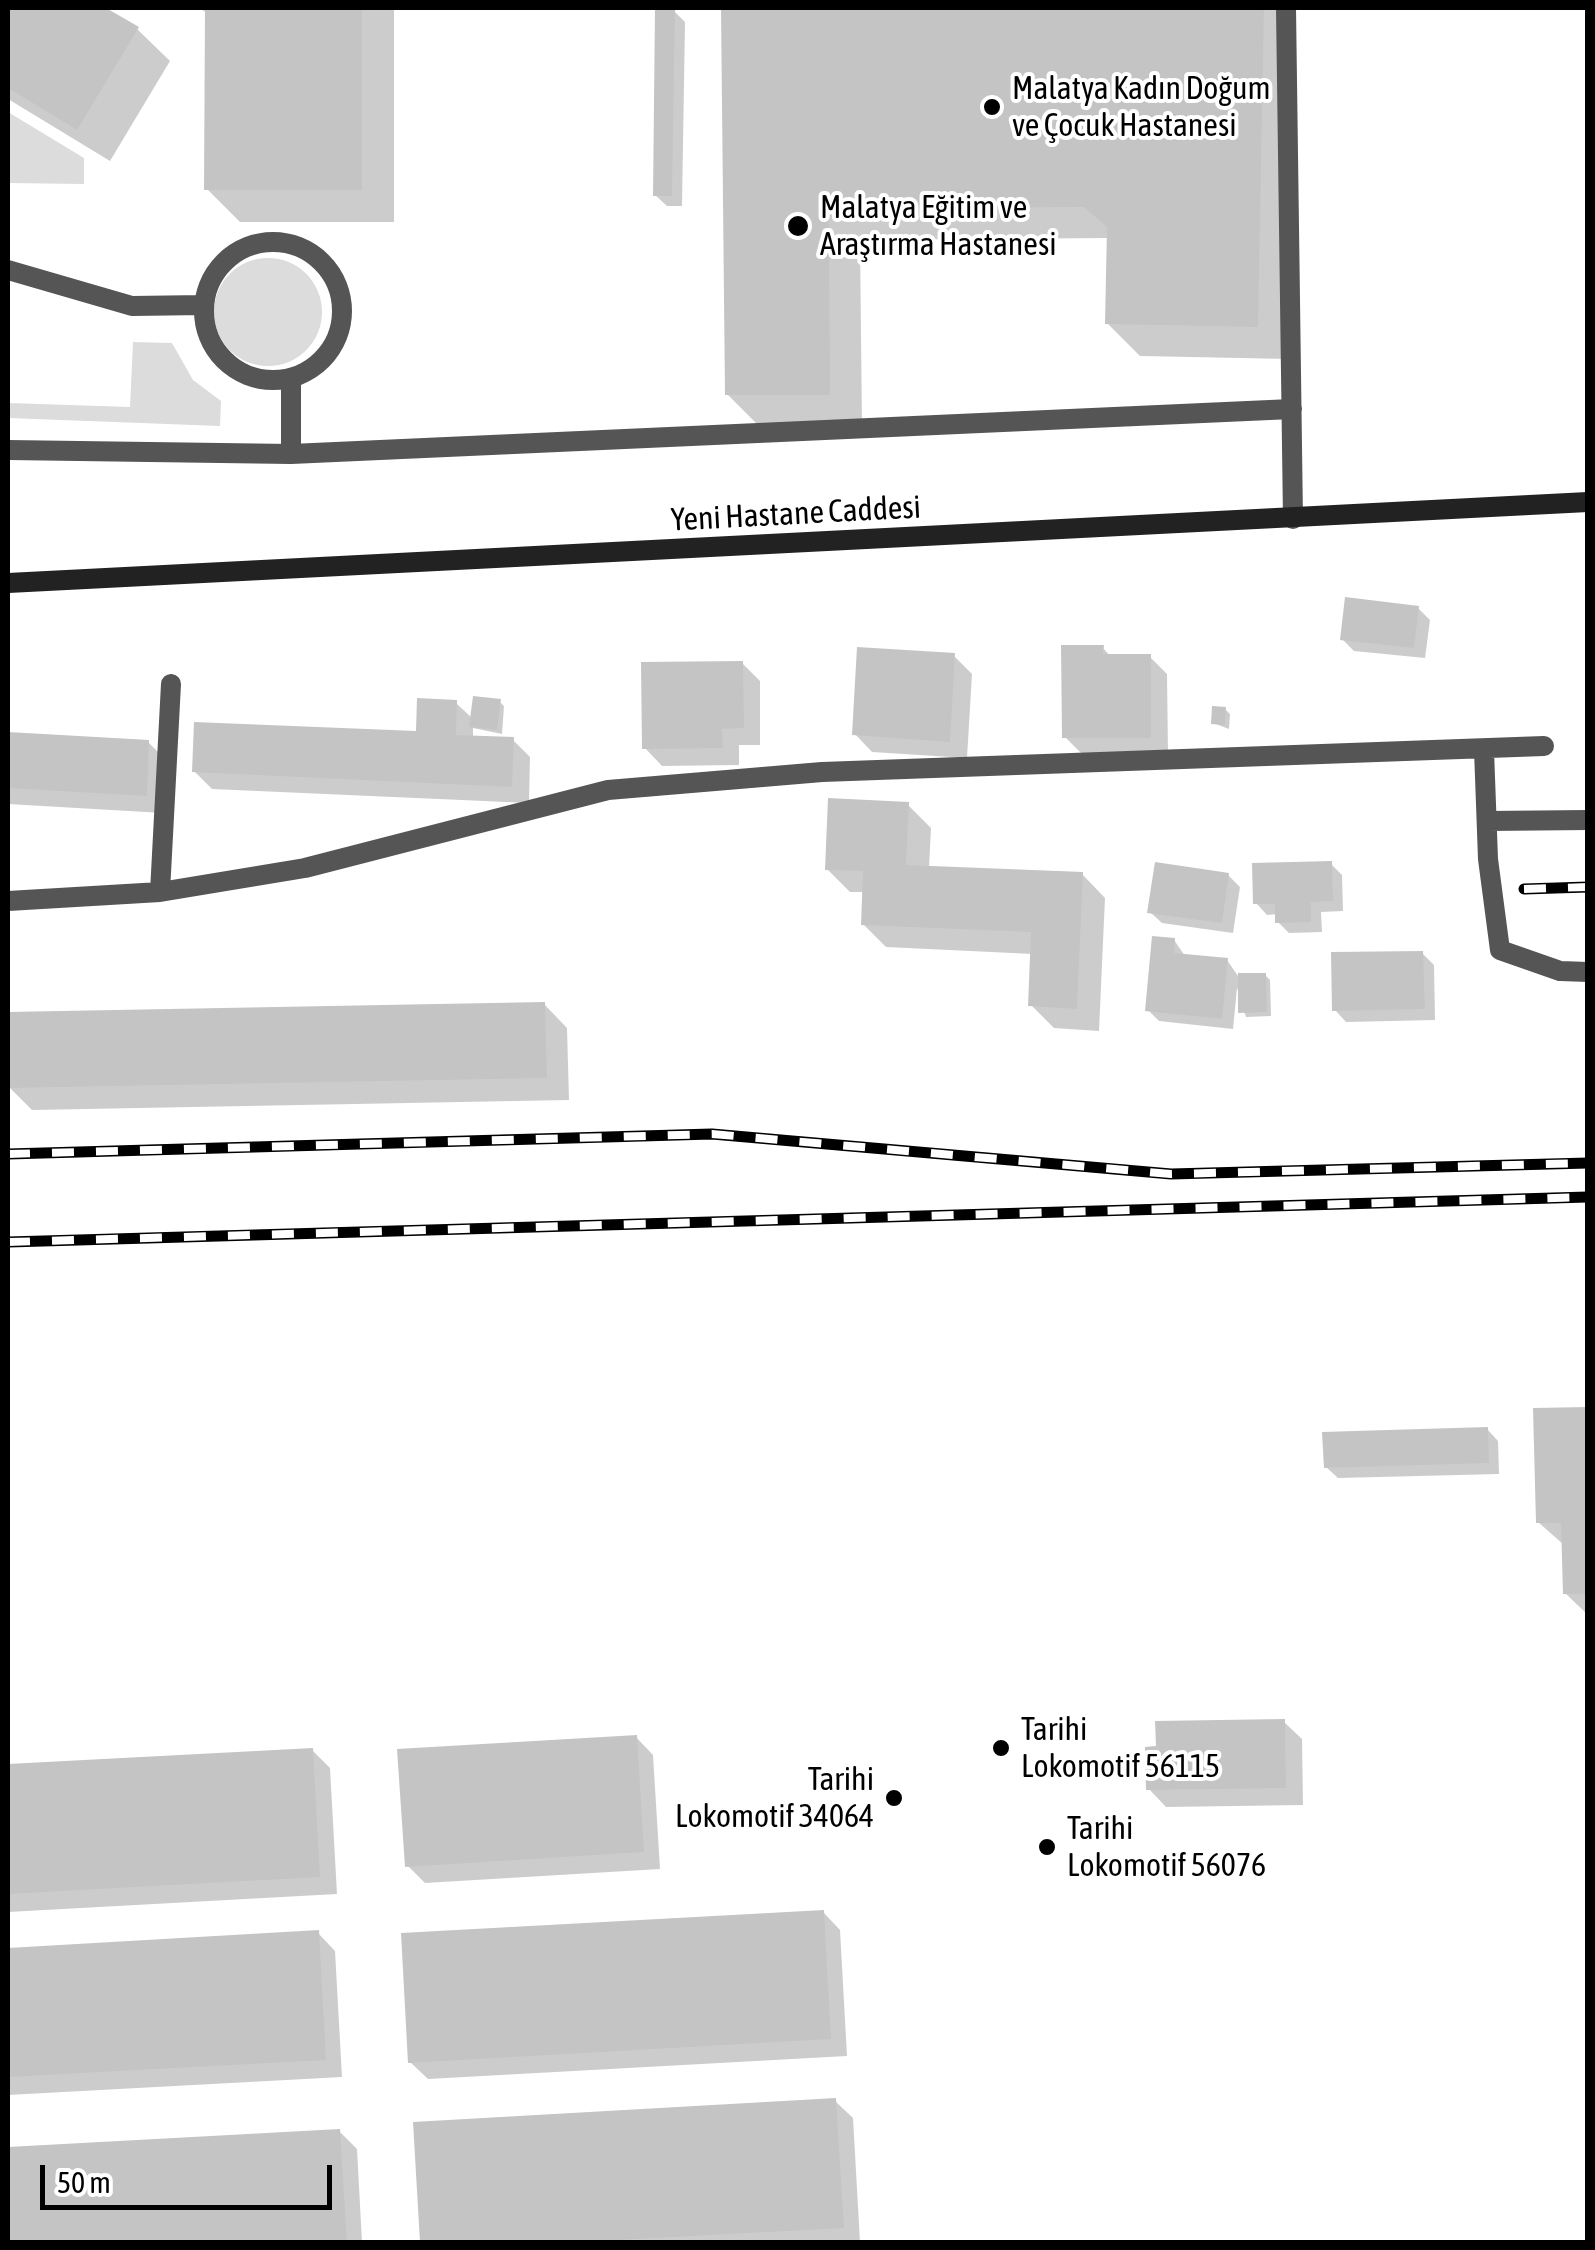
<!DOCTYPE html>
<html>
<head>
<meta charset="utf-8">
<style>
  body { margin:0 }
  #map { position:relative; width:1595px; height:2250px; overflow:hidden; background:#fff; font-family:"Asap Condensed",sans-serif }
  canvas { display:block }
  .frame { position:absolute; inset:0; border:10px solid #000; pointer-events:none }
  .scale { position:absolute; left:40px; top:2165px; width:292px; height:45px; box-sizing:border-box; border:5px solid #000; border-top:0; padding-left:12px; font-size:30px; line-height:35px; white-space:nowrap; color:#000; -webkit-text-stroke:8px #fff; paint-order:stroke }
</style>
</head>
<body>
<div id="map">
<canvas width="1595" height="2250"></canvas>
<div class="frame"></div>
<div class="scale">50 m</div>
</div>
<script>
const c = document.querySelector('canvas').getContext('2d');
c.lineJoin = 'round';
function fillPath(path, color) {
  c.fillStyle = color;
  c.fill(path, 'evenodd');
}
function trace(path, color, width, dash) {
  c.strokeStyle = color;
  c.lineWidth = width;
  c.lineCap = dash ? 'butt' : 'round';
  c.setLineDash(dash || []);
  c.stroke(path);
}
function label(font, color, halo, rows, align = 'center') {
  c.font = font + ' "Asap Condensed",sans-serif';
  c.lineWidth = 8;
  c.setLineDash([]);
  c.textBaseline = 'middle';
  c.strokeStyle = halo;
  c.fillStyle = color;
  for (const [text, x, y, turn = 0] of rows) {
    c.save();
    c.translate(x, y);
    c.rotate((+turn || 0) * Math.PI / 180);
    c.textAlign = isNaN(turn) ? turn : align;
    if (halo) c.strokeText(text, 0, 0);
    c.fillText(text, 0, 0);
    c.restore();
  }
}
fillPath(new Path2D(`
  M8 112 84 158V184L8 183Z
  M214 312a54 54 0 1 1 108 0a54 54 0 1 1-108 0Z
  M133 342 172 343 193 380 221 401 220 426 8 418V403L130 407Z`), '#dcdcdc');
fillPath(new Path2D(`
  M8 8H101L137 29 170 61 110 161 8 99Z
  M199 8H394V222H240L207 189V13Z
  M724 8H1296L1290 359 1140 356 1107 323 1109 238 860 240 862 426 760 427 727 394Z
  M673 10 685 22 682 206H667L655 195Z
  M1418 608 1430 620 1425 658 1354 651 1342 639Z
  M1103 648 1111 657H1150L1167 674 1168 754H1082L1065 737Z
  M954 656 972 674 967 758 872 752 855 734Z
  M742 663 760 681V745H739V765L662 766 645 748Z
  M499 701 504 706 502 734 473 728V738L513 740 530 757 529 803 212 789 194 771 418 733 456 703 473 719Z
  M1225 709 1230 714 1229 729 1213 723Z
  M8 735 148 742 166 760 163 813 8 804Z
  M908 805 931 828 929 868 1082 874 1105 898 1099 1031 1054 1028 1031 1005 1033 954 886 947 863 924 865 892H850L827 869Z
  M1331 864 1342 875 1343 911 1321 912 1322 932 1289 933 1278 922V914L1267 915 1256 903Z
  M1228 875 1240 887 1233 933 1162 923 1150 912Z
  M1174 940 1185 956 1227 960 1238 976 1265 975 1270 980 1271 1016 1246 1017 1237 988 1233 1029 1159 1021 1148 1010Z
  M1422 953 1434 965 1435 1020 1346 1022 1335 1010Z
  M544 1004 567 1028 569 1100 32 1110 9 1087 8 1014Z
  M1588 1409V1615L1565 1593 1564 1545 1538 1522Z
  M1487 1429 1498 1441 1499 1474 1338 1478 1326 1467Z
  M1284 1722 1302 1739 1303 1805 1166 1807 1149 1789Z
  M636 1737 653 1755 660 1869 425 1883 407 1865Z
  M312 1750 330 1768 337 1894 8 1912V1767Z
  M823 1912 840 1930 847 2056 428 2079 410 2062Z
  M318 1933 335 1951 342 2077 8 2095V1950Z
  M835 2101 853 2118 860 2242H422L416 2124Z
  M339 2131 357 2149 362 2242H8V2149Z`), '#0003');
fillPath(new Path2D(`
  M8 8H106L139 27 77 130 8 88Z
  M205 8H362V190H204Z
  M655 8H675L672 196H653Z
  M721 8H1264L1258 327 1105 324 1107 227 1084 207 829 209 830 395H725Z
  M1345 597 1419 606 1414 648 1340 640Z
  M1061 645H1104L1103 654H1151V738H1062Z
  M857 647 955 653 950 742 852 735Z
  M743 661 744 728 722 729 723 748 642 749 641 662Z
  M473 696 501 699 497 730 469 727Z
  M417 698 457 700 456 735 514 737 512 787 192 772 194 722 416 731Z
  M1212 706 1226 707 1225 725 1211 724Z
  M8 732 149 740 147 796 8 788Z
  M828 798 909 802 906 865 1083 872 1077 1009 1028 1006 1031 932 861 925 863 871 825 870Z
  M1332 861 1333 901 1311 902V922L1275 923V904H1253L1252 863Z
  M1155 862 1229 873 1222 923 1147 913Z
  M1152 936 1175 938 1174 953 1228 958 1222 1019 1145 1011Z
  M1423 951 1425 1009 1332 1011 1331 952Z
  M1238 973H1266L1267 1012 1238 1013Z
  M545 1002 547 1078 8 1088V1012Z
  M1588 1407V1594H1563L1561 1523H1536L1533 1408Z
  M1488 1427 1489 1463 1324 1468 1322 1432Z
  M1285 1719 1286 1788 1146 1790 1145 1747 1156 1746 1155 1721Z
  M637 1735 644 1852 405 1867 397 1749Z
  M313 1748 320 1877 8 1894V1764Z
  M824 1910 831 2039 408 2063 401 1933Z
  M319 1930 326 2060 8 2077V1948Z
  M836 2098 844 2228 579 2242H420L413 2122Z
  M340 2129 347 2242H8V2147Z`), '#c4c4c4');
trace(new Path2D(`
  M1484 750 1488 859 1500 950 1560 971 1588 972
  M1487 821 1588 820
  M160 892 171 684
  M8 901 160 892 305 868 608 790 822 772 1544 746`), '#555', 20);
trace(new Path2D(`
  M1286 8 1293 519
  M204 311a69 69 0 1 1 138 0a69 69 0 1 1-138 0Z
  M8 270 132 306 203 305
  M8 450 291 454V379
  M291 454 1292 409`), '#555', 20);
trace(new Path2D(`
  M8 583 1588 502`), '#222', 20);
const rail = new Path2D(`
  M1524 889 1588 887
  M8 1154 712 1134 1171 1174 1588 1163
  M8 1242 1588 1197`);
trace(rail, '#000', 11);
trace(rail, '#fff', 8, [22]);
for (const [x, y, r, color] of [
  [992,107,10,"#000"],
  [798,226,12,"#000"],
  [1001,1748,10,"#000"],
  [894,1798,10,"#000"],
  [1047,1847,10,"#000"]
]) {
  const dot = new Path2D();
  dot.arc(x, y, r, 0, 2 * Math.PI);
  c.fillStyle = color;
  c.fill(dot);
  trace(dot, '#fff', 4);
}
label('32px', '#000', '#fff', [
  ["Malatya Kadın Doğum",1012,89],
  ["ve Çocuk Hastanesi",1012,126],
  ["Malatya Eğitim ve",820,208],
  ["Araştırma Hastanesi",820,245],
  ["Tarihi",1021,1730],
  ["Lokomotif 56115",1021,1767],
  ["Tarihi",874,1780,"right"],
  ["Lokomotif 34064",874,1817,"right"],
  ["Tarihi",1067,1829],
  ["Lokomotif 56076",1067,1866]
], 'left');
label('32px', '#000', '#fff', [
  ["Yeni Hastane Caddesi",796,514,-3]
]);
</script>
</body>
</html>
